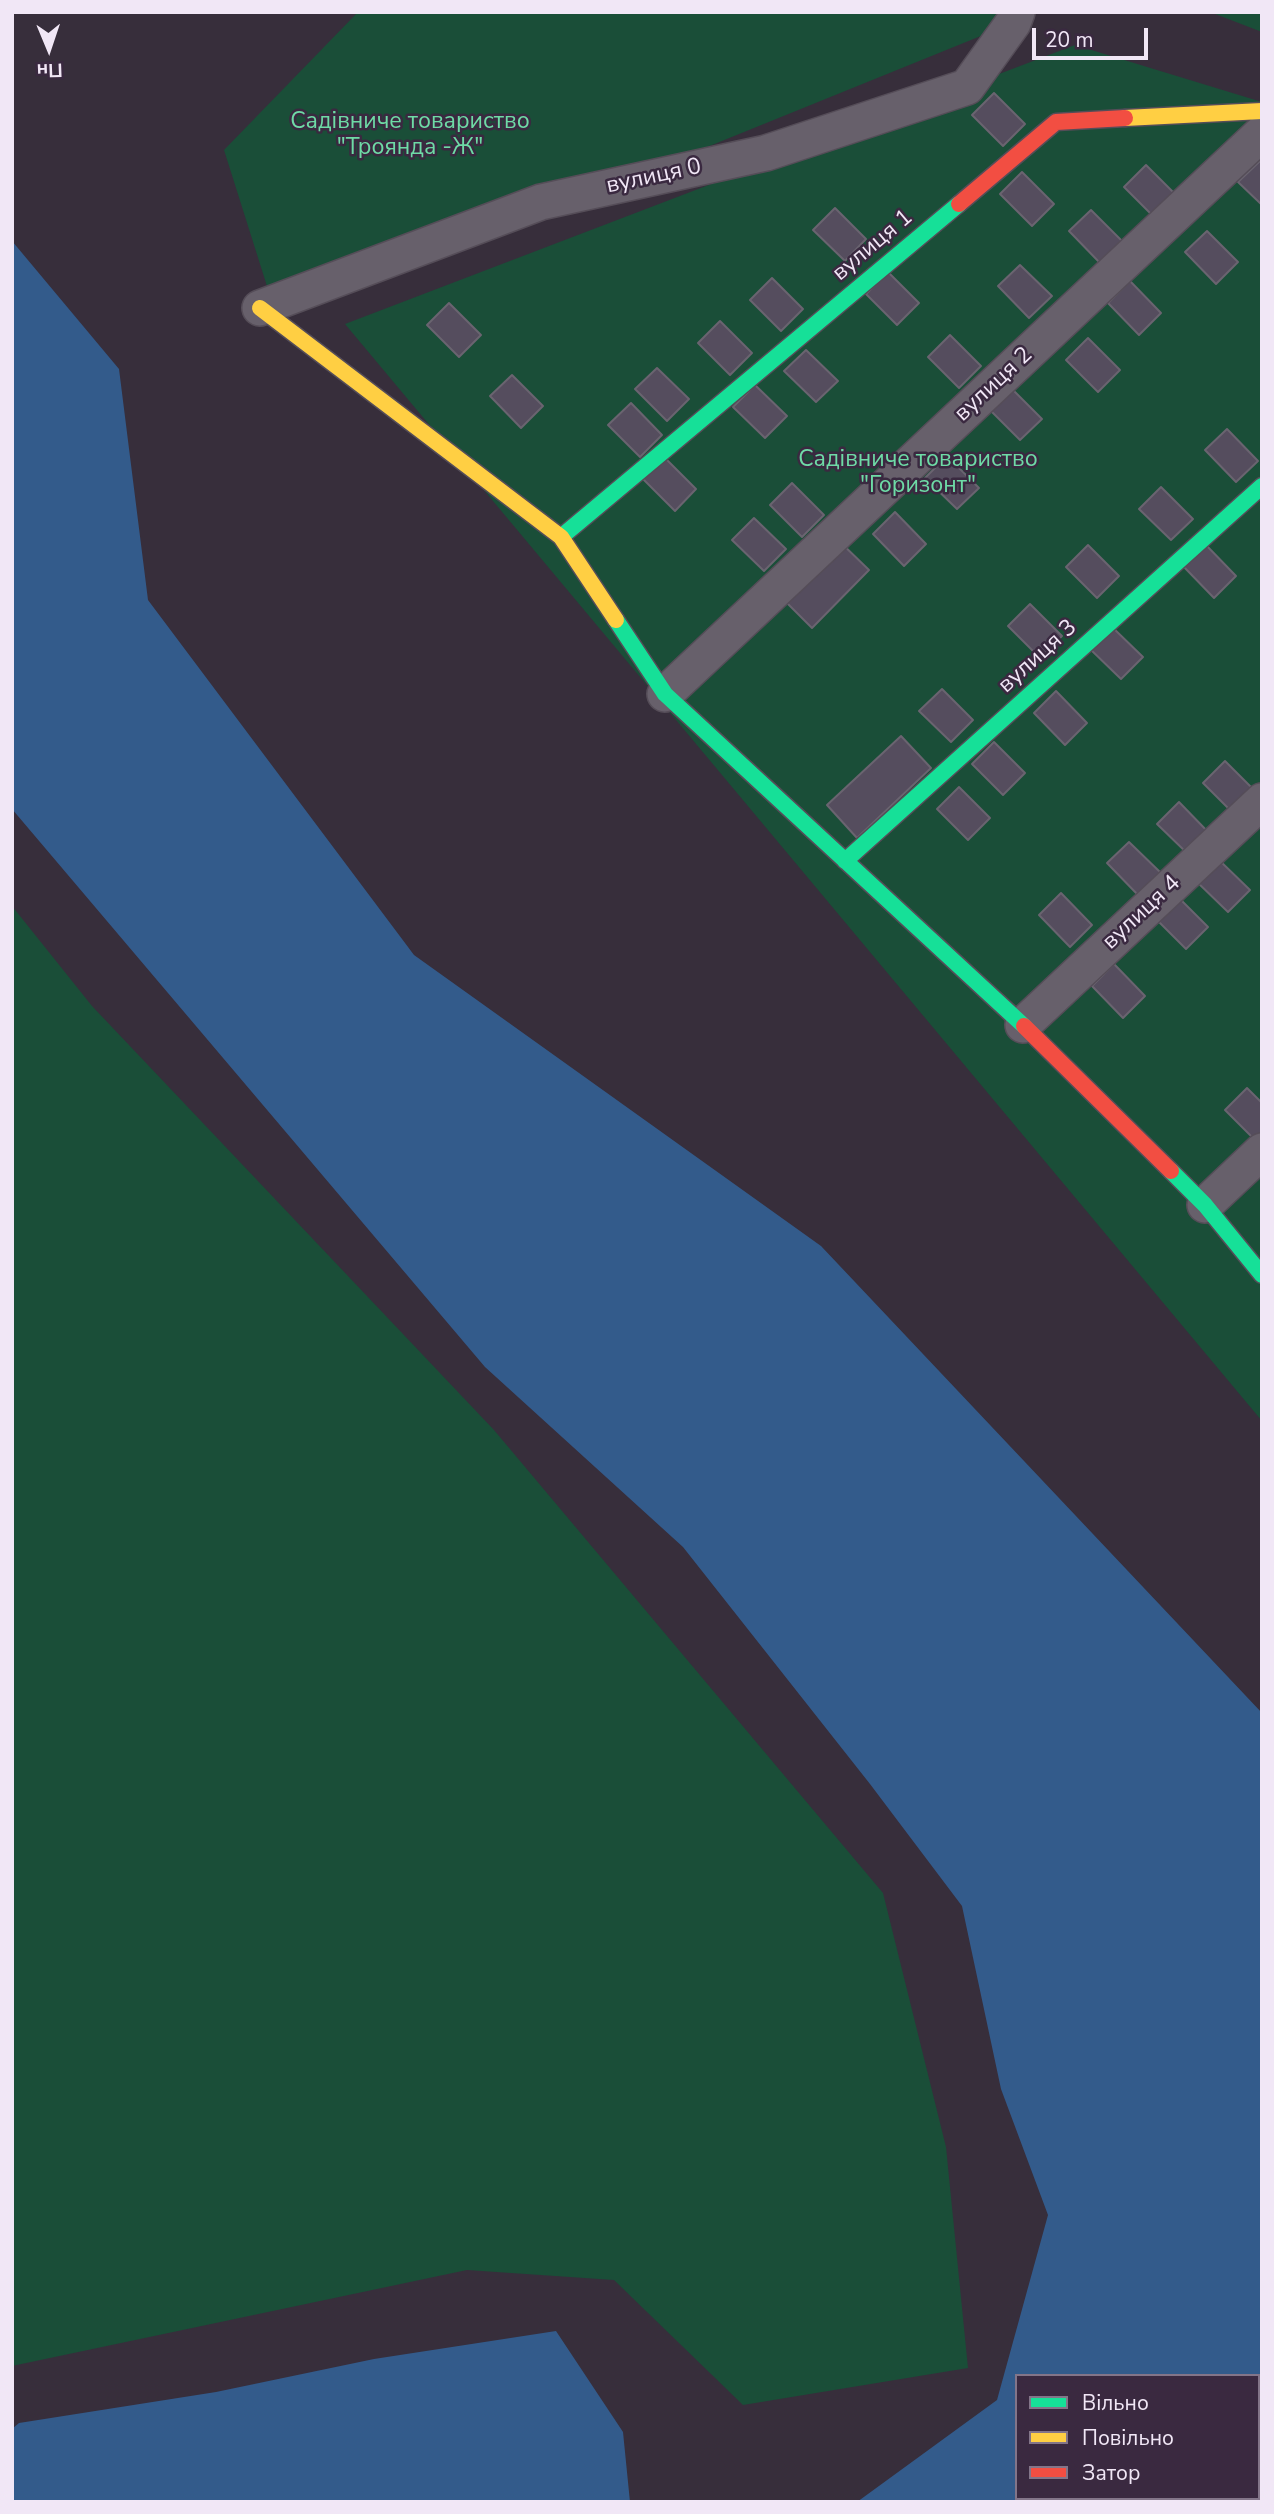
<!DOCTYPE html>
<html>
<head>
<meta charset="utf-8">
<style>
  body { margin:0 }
  #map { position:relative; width:1274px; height:2514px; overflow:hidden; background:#372e3b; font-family:"Nunito Sans",sans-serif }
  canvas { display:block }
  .frame { position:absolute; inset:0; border:14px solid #f1e7f6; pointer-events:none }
  .legend { position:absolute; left:1015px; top:2374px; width:245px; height:126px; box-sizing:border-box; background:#3a2940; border:2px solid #837589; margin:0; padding:9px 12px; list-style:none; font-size:21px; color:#f1e7f6 }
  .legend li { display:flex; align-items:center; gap:14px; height:35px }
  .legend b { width:35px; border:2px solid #837589 }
  .north { position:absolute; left:14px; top:14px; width:70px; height:70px; -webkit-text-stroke:5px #3a2940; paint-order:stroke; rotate:178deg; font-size:19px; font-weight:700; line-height:28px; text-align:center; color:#f1e7f6 }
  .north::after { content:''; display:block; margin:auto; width:24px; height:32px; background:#f1e7f6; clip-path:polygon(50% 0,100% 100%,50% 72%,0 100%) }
  .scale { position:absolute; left:1032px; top:28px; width:116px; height:32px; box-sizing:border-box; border:4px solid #f1e7f6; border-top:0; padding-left:9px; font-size:21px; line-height:24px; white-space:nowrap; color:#f1e7f6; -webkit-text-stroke:5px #3a2940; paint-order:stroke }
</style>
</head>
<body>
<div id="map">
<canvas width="1274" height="2514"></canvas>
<div class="frame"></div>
<ul class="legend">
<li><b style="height:9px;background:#16e098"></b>Вільно</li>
<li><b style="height:9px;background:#ffcf43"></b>Повільно</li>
<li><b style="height:9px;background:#f24e42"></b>Затор</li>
</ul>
<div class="north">Пн</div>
<div class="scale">20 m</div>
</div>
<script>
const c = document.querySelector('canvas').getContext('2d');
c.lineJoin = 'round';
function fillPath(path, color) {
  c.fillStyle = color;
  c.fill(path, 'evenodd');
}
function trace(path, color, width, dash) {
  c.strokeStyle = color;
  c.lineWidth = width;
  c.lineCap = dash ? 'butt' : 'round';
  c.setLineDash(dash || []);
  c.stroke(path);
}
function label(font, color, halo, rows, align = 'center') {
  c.font = font + ' "Nunito Sans",sans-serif';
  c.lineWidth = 5;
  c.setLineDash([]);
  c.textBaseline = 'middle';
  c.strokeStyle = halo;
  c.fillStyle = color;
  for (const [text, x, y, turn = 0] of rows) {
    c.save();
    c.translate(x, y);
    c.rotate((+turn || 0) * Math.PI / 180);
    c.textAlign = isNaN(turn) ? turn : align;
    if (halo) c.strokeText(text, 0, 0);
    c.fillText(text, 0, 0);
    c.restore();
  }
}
fillPath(new Path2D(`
  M358 12H1040L278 321 224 150Z
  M1210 12H1262V32Z
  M1075 45 1262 102V1421L345 324Z
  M12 906 92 1006 494 1430 883 1893 946 2147 968 2368 743 2405 614 2280 467 2270 12 2366Z`), '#1a4e38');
fillPath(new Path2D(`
  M12 241 119 369 148 600 414 955 821 1246 1262 1713V2502H857L997 2400 1048 2215 1001 2089 962 1906 870 1784 683 1547 485 1367 12 809ZM1017 2376H1258V2498H1017Z
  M556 2331 623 2432 630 2502H12V2429L19 2423 216 2392 374 2359Z`), '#335b8b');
const building = new Path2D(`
  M994 93 1025 124 1003 146 972 115Z
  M1261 160 1262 161V205L1238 182Z
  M1146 165 1177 196 1155 218 1124 187Z
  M1022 172 1054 204 1032 226 1000 194Z
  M835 208 866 239 845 261 813 230Z
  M1091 210 1122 241 1100 263 1069 231Z
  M1207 231 1238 262 1216 284 1185 252Z
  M1020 265 1052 296 1029 318 998 286Z
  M888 272 919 303 897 325 866 294Z
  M772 278 803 309 781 331 750 300Z
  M1130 281 1161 313 1139 335 1108 303Z
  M449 303 481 335 459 357 427 325Z
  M720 321 752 353 730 375 698 343Z
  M950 335 981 366 959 388 928 357Z
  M1088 338 1120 370 1098 392 1066 360Z
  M806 350 838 381 816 402 784 371Z
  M657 368 689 399 667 421 635 389Z
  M512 375 543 406 521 428 490 396Z
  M755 385 787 416 765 438 733 407Z
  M1010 387 1042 419 1020 440 988 408Z
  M631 403 662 435 640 457 608 425Z
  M1227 429 1258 461 1236 482 1205 450Z
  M947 456 979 488 957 509 925 478Z
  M665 458 696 489 675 511 643 479Z
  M792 483 824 515 802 537 770 505Z
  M1161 487 1193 519 1171 540 1139 509Z
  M895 512 926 544 904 566 873 534Z
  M754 518 786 549 764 571 732 540Z
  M837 539 869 570 812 628 781 597Z
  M1205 544 1236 576 1214 598 1183 566Z
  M1088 545 1119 576 1097 598 1066 567Z
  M1030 604 1062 636 1040 658 1008 626Z
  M1111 626 1143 657 1121 679 1089 648Z
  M942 689 973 720 951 742 919 711Z
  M1056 691 1087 723 1065 745 1034 713Z
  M901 736 931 768 857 838 827 805Z
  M994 742 1025 773 1003 795 972 764Z
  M1225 761 1257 793 1235 815 1203 783Z
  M959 787 990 818 968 840 937 809Z
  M1179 802 1210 834 1189 855 1157 824Z
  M1129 842 1161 873 1138 895 1107 863Z
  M1218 859 1250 890 1228 912 1196 881Z
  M1061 893 1092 925 1070 947 1039 915Z
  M1177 896 1208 927 1186 949 1154 917Z
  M1114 964 1145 996 1123 1018 1092 986Z
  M1247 1088 1262 1103V1136L1256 1141 1225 1110Z`);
fillPath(building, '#554d5e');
trace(building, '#6a6470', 2);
const street = new Path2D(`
  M260 308 541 202 766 153 967 87 1013 23 1017 12
  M665 694 1262 133
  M1023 1025 1262 801
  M1205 1205 1262 1151`);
const fast = new Path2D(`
  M561 537 959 204
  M616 620 665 694 1024 1026
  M845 861 1262 486
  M1171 1171 1205 1205 1262 1275`);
const slow = new Path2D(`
  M1125 118 1262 111
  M260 308 561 537 616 620`);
const jam = new Path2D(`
  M959 204 1056 122 1125 118
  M1024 1026 1171 1171`);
trace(street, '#554d58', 38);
trace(fast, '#554d58', 19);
trace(slow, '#554d58', 19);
trace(jam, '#554d58', 19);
trace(street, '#67606b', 35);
trace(fast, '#16e098', 16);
trace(slow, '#ffcf43', 16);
trace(jam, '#f24e42', 16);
label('23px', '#6edba6', '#3a2940', [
  ["Садівниче товариство",410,122],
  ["\"Троянда -Ж\"",410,148],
  ["Садівниче товариство",918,460],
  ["\"Горизонт\"",918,486]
]);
label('23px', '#f1e7f6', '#3a2940', [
  ["вулиця 0",654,177,-12],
  ["вулиця 1",873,246,-40],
  ["вулиця 2",994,385,-43],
  ["вулиця 3",1038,657,-42],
  ["вулиця 4",1142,913,-43]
]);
</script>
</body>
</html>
